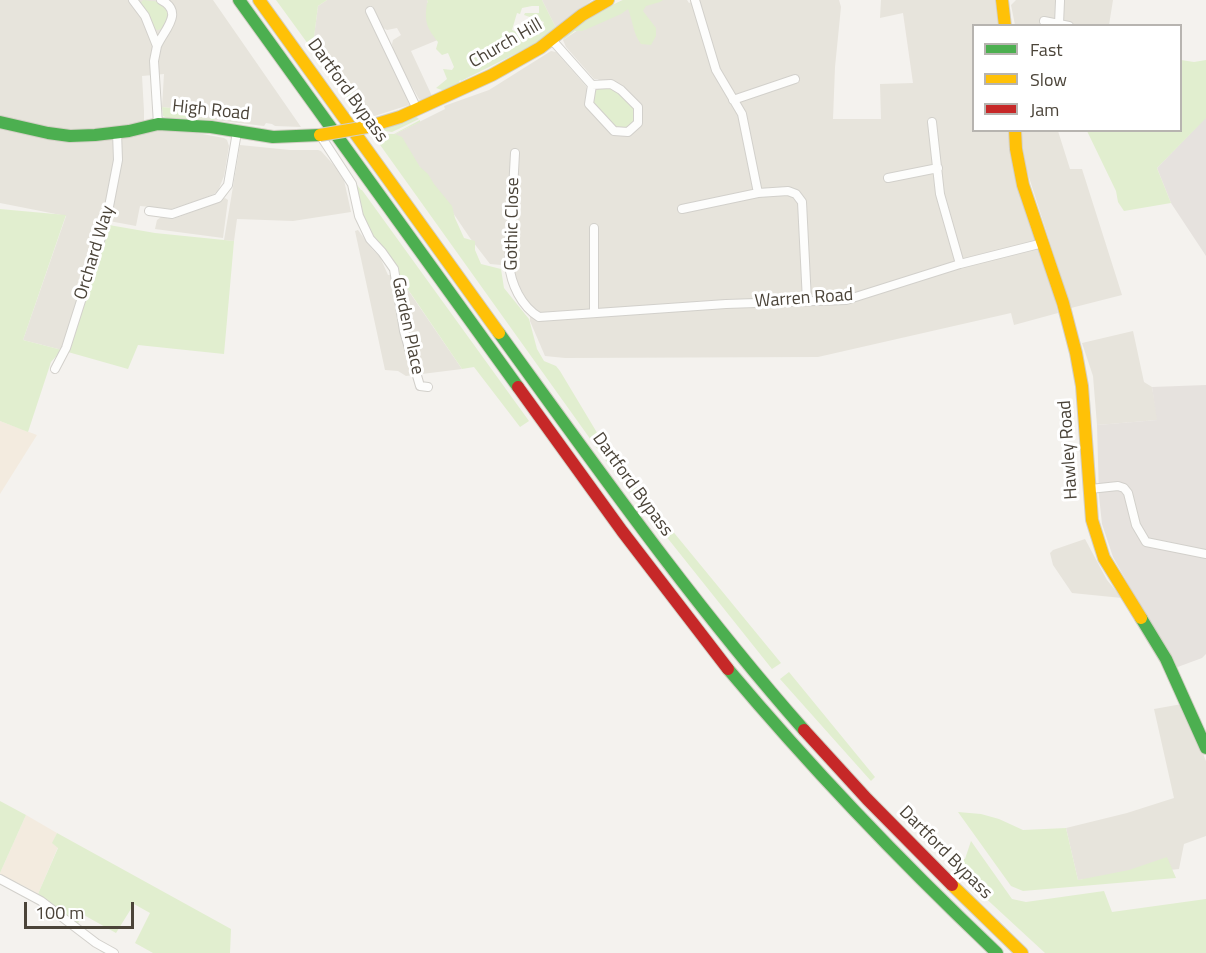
<!DOCTYPE html>
<html>
<head>
<meta charset="utf-8">
<style>
  body { margin:0 }
  #map { position:relative; width:1206px; height:953px; overflow:hidden; background:#f4f2ee; font-family:"Titillium Web",sans-serif }
  canvas { display:block }
  .legend { position:absolute; left:972px; top:24px; width:210px; height:108px; box-sizing:border-box; background:#fff; border:2px solid #b7b4b0; margin:0; padding:8px 10px; list-style:none; font-size:18px; color:#4b4439 }
  .legend li { display:flex; align-items:center; gap:12px; height:30px }
  .legend b { width:30px; border:2px solid #b7b4b0 }
  .scale { position:absolute; left:24px; top:902px; width:110px; height:27px; box-sizing:border-box; border:3px solid #4b4439; border-top:0; padding-left:8px; font-size:18px; line-height:21px; white-space:nowrap; color:#4b4439; -webkit-text-stroke:4px #fff; paint-order:stroke }
</style>
</head>
<body>
<div id="map">
<canvas width="1206" height="953"></canvas>
<ul class="legend">
<li><b style="height:8px;background:#4caf50"></b>Fast</li>
<li><b style="height:8px;background:#ffc107"></b>Slow</li>
<li><b style="height:8px;background:#c62828"></b>Jam</li>
</ul>
<div class="scale">100 m</div>
</div>
<script>
const c = document.querySelector('canvas').getContext('2d');
c.lineJoin = 'round';
function fillPath(path, color) {
  c.fillStyle = color;
  c.fill(path, 'evenodd');
}
function trace(path, color, width, dash) {
  c.strokeStyle = color;
  c.lineWidth = width;
  c.lineCap = dash ? 'butt' : 'round';
  c.setLineDash(dash || []);
  c.stroke(path);
}
function label(font, color, halo, rows, align = 'center') {
  c.font = font + ' "Titillium Web",sans-serif';
  c.lineWidth = 6;
  c.setLineDash([]);
  c.textBaseline = 'middle';
  c.strokeStyle = halo;
  c.fillStyle = color;
  for (const [text, x, y, turn = 0] of rows) {
    c.save();
    c.translate(x, y);
    c.rotate((+turn || 0) * Math.PI / 180);
    c.textAlign = isNaN(turn) ? turn : align;
    if (halo) c.strokeText(text, 0, 0);
    c.fillText(text, 0, 0);
    c.restore();
  }
}
fillPath(new Path2D(`
  M0 0H213L301 127 275 126 272 124 266 123 264 126 198 118V111L162 107 164 74 142 76 144 111V131L181 130 224 138 227 140 229 146 224 176 218 191 214 194 199 200 171 209 140 206 136 226 109 221 100 223 62 350 23 340 66 216 0 203Z
  M327 0H427L440 39 411 51 432 96 422 101 419 99 401 67 393 49 392 44 393 40 401 35 397 28 387 30 383 28 379 23 372 25 405 91 409 105 362 120 357 114 349 84 314 36 318 6Z
  M542 0H592L556 28Z
  M623 0H687L689 3 697 0H839L841 7 835 67 833 119H881L880 84 913 83 903 13 880 18 881 0H995L998 25 974 26V130L1010 131 1055 299 1058 313 1014 325 1011 313 818 357 565 358 545 356 530 321V304L515 280 512 266 490 264 470 238 447 204 395 134 445 109 444 106 489 90 551 51 556 52 586 86 587 90 599 79H594L566 47 563 40Z
  M1016 0H1113L1109 25H1015L1011 5Z
  M1020 131H1058L1070 169H1082L1122 295 1071 308 1026 168Z
  M240 145 290 150H318L321 151 340 172 344 180 351 212 293 221 237 219 234 241 224 240Z
  M225 198 228 200 223 238 155 229 157 220 161 217 173 219 208 206Z
  M358 230 372 249 380 257 388 275 397 274 462 369 406 376 398 371 385 370 355 231Z
  M1133 331 1144 382 1152 387 1158 420 1097 425 1093 376 1082 343Z
  M1085 539 1107 580 1122 598 1072 593 1053 565 1050 553 1053 550Z
  M1182 704 1206 761V836L1184 844 1179 869 1078 880 1066 828 1127 813 1174 798 1154 709Z`), '#e7e4dc');
fillPath(new Path2D(`
  M0 421 37 435 0 494Z
  M26 815 57 833 53 843 58 847 38 894 24 886 0 875V873Z`), '#f3ebdf');
fillPath(new Path2D(`
  M1206 117V256L1171 203 1157 168Z
  M1206 385V654L1202 658 1175 668 1113 557 1102 524 1099 496 1097 425 1157 420 1152 387Z`), '#e6e2de');
fillPath(new Path2D(`
  M143 0 161 2 171 14 162 29 157 30 153 27 140 4Z
  M276 0H327L318 6 314 37C326 52 356 88 354 107Z
  M427 0H542L556 28 537 43 461 81 460 80 458 84 445 91 436 88 447 79 443 69 452 70 454 67 448 53 442 55 436 49 438 42C427 28 424 22 427 3H428ZM532 6H539V13H525L524 15 544 22 539 35 534 33 532 38 512 30 517 13 520 14 522 8Z
  M623 0H663L660 2 646 6 643 11 656 28V36L651 45 641 44C633 34 633 21 628 9L621 14 594 26 582 31H575L563 40C570 27 608 6 623 0Z
  M1181 60 1194 62 1206 60V118L1157 168 1171 203 1124 211 1118 202 1116 191 1087 131 1180 130Z
  M601 87 614 88 636 110V120L625 129 613 128 591 104 593 93Z
  M162 107 198 111V118L212 119 215 116 214 120 167 118 163 116Z
  M414 115 419 119 392 132 378 130Z
  M420 120V122L395 134 402 137 420 167 428 174 434 184 452 206 455 218 464 238 475 241V250L481 264 501 269 504 288 529 319 537 349 544 361 556 366 560 371 611 456 781 663 772 669 606 461 373 135 377 134H394Z
  M354 181 361 190H362L529 421 520 427 474 367 462 369 371 235 366 227Z
  M0 209 66 215 23 340 62 350 51 362 28 432 0 421Z
  M109 225 155 233 234 241 224 354 138 345 128 369 68 352Z
  M789 672 875 777 871 781 780 679Z
  M0 801 26 815 0 873Z
  M958 812 981 814 999 819 1023 830 1066 828 1078 880 1129 870 1167 857 1176 878 1023 891 1011 886Z
  M57 833 231 929 230 953H153L135 943 150 913 134 904 116 933 82 914 77 926 38 894 58 848 52 843Z
  M971 841 1012 899 1026 902 1104 891 1112 912 1206 899V953H1045L980 893 947 857 965 859Z`), '#e1eecf');
const street = new Path2D(`
  M133 0 145 16 157 46 154 61 158 124
  M695 0 716 70 742 114 758 193
  M370 11 417 109
  M1044 21 1059 24 1060 1
  M1059 24 1069 26
  M552 40 592 85
  M157 46C164 30 185 12 161 0
  M611 84 621 90 638 107V123L628 132 614 131 589 104 592 85Z
  M733 100 795 79
  M932 122 940 194 960 264
  M320 135 352 184 359 216 370 239 382 252 394 269 404 331 420 386 428 387
  M515 153 509 264C511 284 521 306 539 317L726 304 846 300 960 264 1043 243
  M888 178 938 168
  M682 209 758 193 788 191 796 194 802 202 807 301
  M149 211 172 214 218 198 228 185 237 132
  M594 313V228
  M55 369 66 348 106 222 118 160 117 132
  M1090 489 1118 486 1124 488 1128 493 1136 525 1146 542 1206 554
  M0 879 41 901 96 943 114 953`);
const fast = new Path2D(`
  M239 0 518 387
  M0 122 48 133 70 136 95 135 129 131 158 124 211 127 273 137 320 135
  M499 333C597 468 693 604 804 730
  M1141 618 1166 659 1206 748
  M728 669C812 769 902 863 997 953`);
const slow = new Path2D(`
  M259 0 499 333
  M1002 0 1005 26
  M367 127 400 117 492 75 540 48 582 15 608 0
  M1015 130 1016 149 1023 185 1063 303 1076 353 1082 386 1092 520 1104 558 1141 618
  M952 885 1022 953`);
const jam = new Path2D(`
  M518 387 622 531 728 669
  M804 730 867 799 952 885`);
trace(street, '#d2d0cb', 10);
trace(fast, '#d3cfc5', 14);
trace(slow, '#d3cfc5', 14);
trace(jam, '#d3cfc5', 14);
trace(street, '#fdfdfc', 8);
trace(fast, '#4caf50', 12);
trace(slow, '#ffc107', 12);
trace(jam, '#c62828', 12);
const slowBridge = new Path2D(`
  M320 135 367 127`);
trace(slowBridge, '#d3cfc5', 14, []);
trace(slowBridge, '#ffc107', 12);
label('18px', '#4b4439', '#fff', [
  ["Church Hill",506,44,-30],
  ["Dartford Bypass",347,91,54],
  ["High Road",211,111,6],
  ["Gothic Close",513,224,-89],
  ["Orchard Way",95,253,-73],
  ["Warren Road",804,299,-4],
  ["Garden Place",407,326,78],
  ["Hawley Road",1069,450,-94],
  ["Dartford Bypass",632,485,54],
  ["Dartford Bypass",945,853,45]
]);
</script>
</body>
</html>
